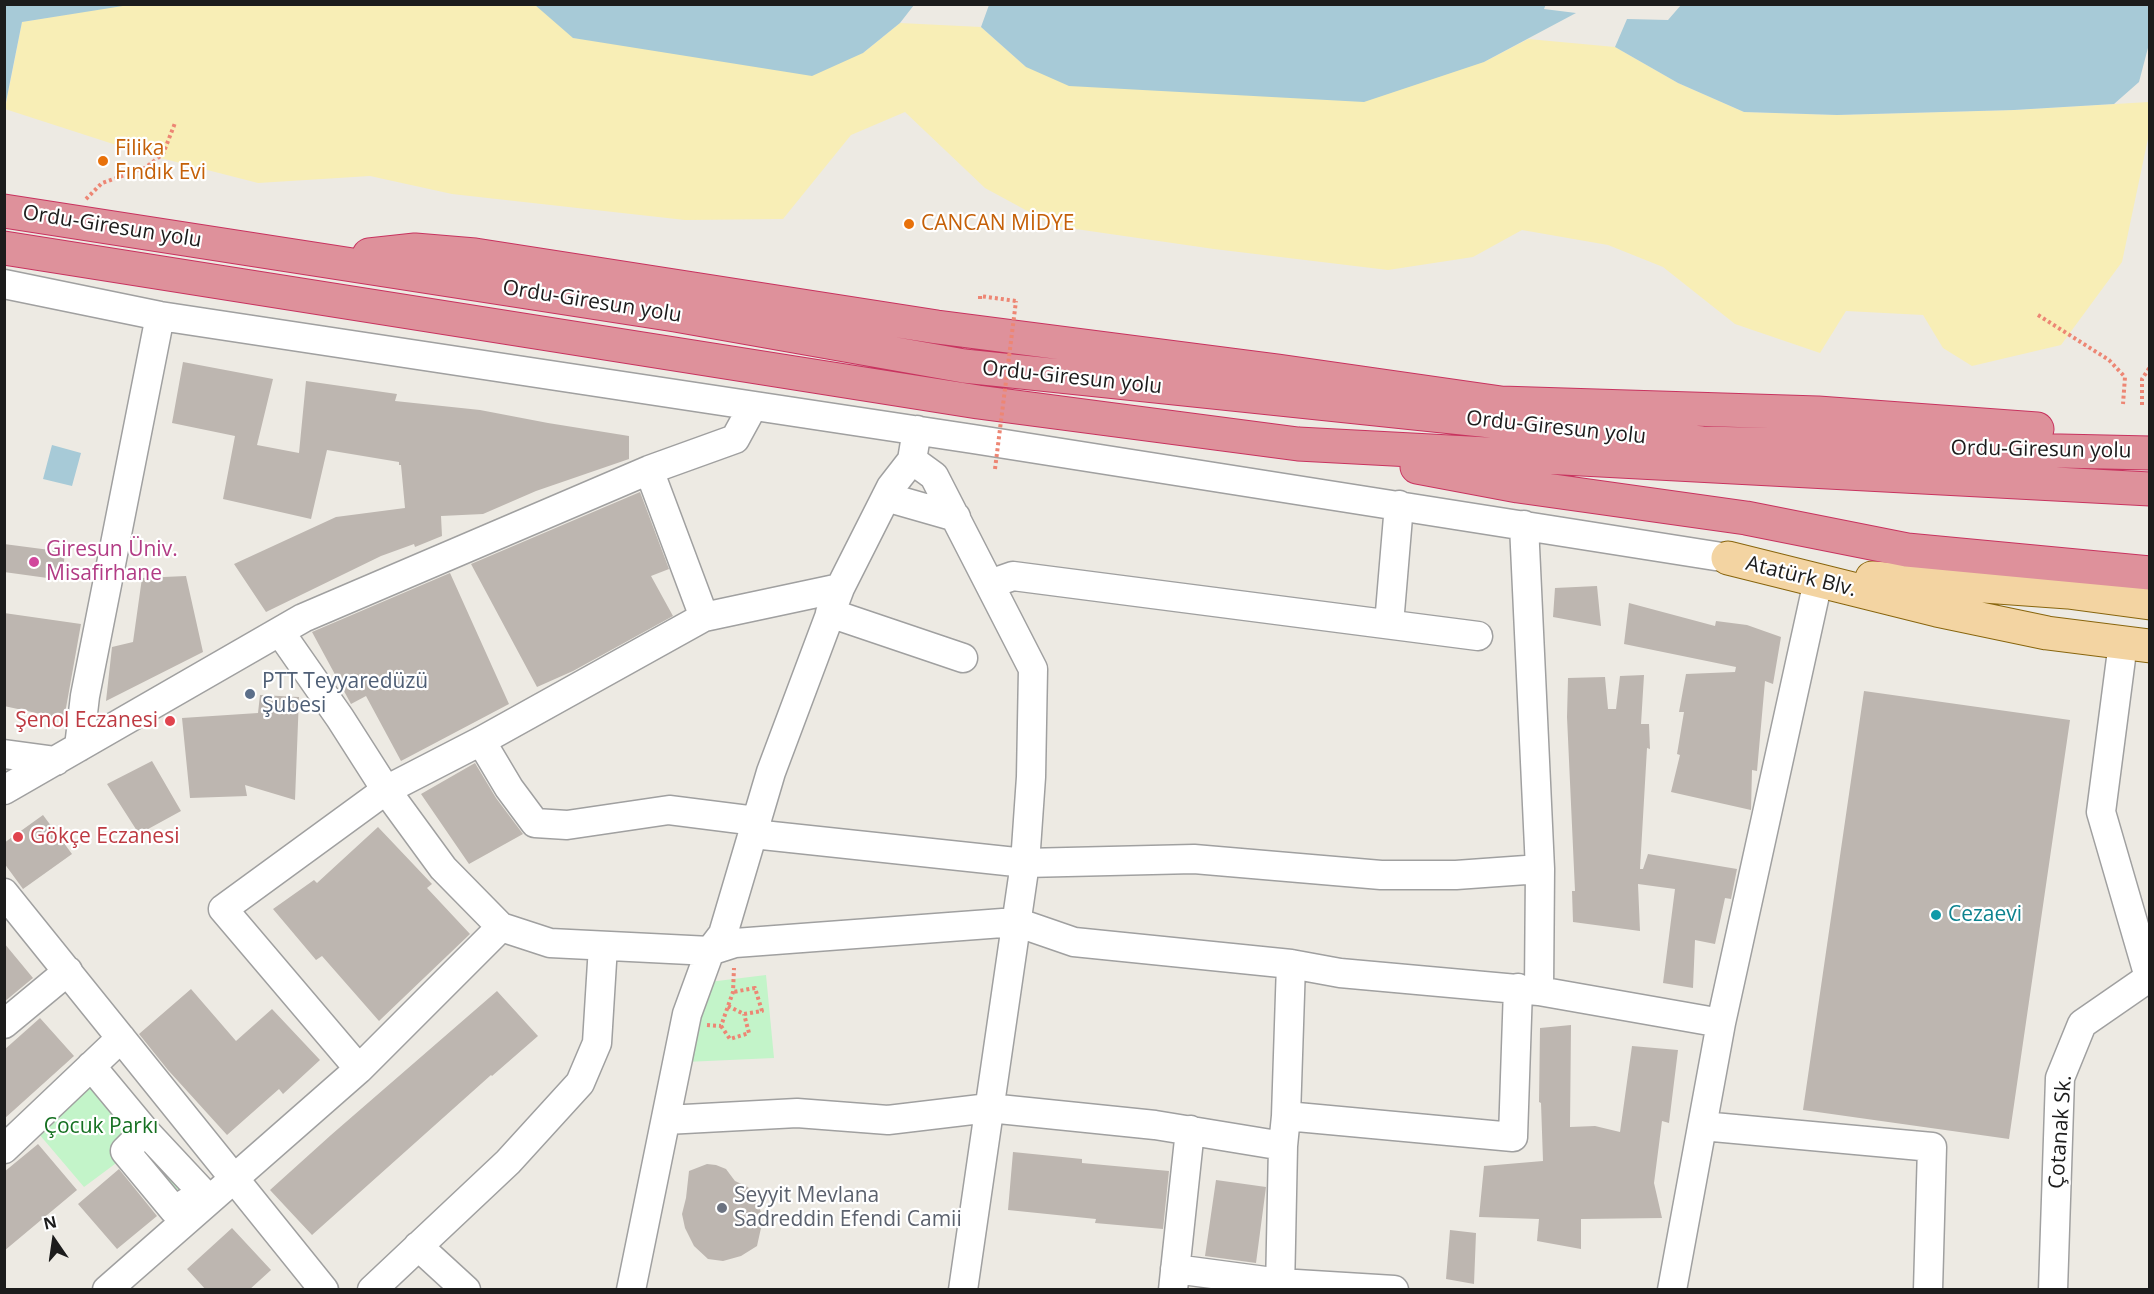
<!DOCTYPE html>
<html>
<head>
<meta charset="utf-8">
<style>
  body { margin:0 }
  #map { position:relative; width:2154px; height:1294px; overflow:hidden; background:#edeae3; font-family:"Open Sans",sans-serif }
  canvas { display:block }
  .frame { position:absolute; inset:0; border:6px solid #1c1c1c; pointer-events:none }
  .north { position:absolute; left:24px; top:1210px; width:60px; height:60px; -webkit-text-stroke:4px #fff; paint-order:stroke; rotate:347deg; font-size:16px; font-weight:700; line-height:24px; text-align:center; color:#1c1c1c }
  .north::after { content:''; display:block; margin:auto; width:21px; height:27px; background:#1c1c1c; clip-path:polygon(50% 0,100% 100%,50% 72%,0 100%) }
</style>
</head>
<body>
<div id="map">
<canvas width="2154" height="1294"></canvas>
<div class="frame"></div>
<div class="north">N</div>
</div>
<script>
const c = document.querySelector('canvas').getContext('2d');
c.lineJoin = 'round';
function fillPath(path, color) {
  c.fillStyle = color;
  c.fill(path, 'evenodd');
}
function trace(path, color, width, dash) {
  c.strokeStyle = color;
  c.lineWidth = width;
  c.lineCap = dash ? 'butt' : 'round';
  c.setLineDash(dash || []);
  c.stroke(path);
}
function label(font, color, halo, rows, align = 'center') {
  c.font = font + ' "Open Sans",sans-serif';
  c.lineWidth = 4.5;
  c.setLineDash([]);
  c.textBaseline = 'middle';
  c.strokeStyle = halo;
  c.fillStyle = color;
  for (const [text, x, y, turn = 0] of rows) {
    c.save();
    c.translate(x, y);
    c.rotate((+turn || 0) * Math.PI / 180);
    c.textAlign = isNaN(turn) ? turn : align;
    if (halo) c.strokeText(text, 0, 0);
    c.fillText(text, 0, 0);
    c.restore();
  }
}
fillPath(new Path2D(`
  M129 4H535L574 38 863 53 900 23 981 27 1026 67 1484 62 1528 39 1615 47 1678 83 1744 112 1837 115 2014 110 2149 102 2150 129 2122 262 2061 345 1972 366 1943 348 1923 315 1846 311 1820 353 1735 324 1663 267 1608 245 1522 230 1473 257 1388 270 1214 249 1055 226 985 188 905 112 851 135 783 219 685 220 452 194 370 176 258 183 141 153 5 109 22 22Z`), '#f8eeb6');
fillPath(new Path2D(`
  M766 975 774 1058 685 1062 709 982Z
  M103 1069 207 1189 175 1218 123 1158 84 1187 39 1134Z`), '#c3f4c9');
fillPath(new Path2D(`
  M5 4H129V5L22 22 5 107Z
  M535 5H914L900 23 863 53 812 76 573 38Z
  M989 5 1546 4 1544 9 1576 13 1484 62 1364 102 1069 86 1026 67 981 27Z
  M1681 5H2149V44L2139 82 2114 104 2014 110 1837 115 1744 112 1678 83 1615 47 1627 19 1668 20Z
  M52 445 81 453 72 486 43 479Z`), '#a7cad7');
fillPath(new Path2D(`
  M183 362 273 379 257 445 299 453 306 381 397 394 395 401 480 410 548 423 629 436V459L536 491 483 514 441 516 442 536 415 547 414 544 381 556 266 612 234 564 336 517 405 508 401 465H399V462L327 450 311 519 223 499 235 436 172 423Z
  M640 492 669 569 651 576 673 616 573 671 537 687 471 564Z
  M4 544 65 552 62 580 4 572Z
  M450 573 509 704 401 761 366 696 351 704 312 632Z
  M186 576 203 652 106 701 112 647 133 642 142 578Z
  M1597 586 1601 626 1553 617 1555 588Z
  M1629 603 1715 626 1716 621 1747 625 1781 637 1773 684 1765 681 1757 771 1752 770 1751 810 1671 792 1680 755 1677 754 1684 712H1679L1686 674 1735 672 1736 667 1624 644Z
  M4 613 81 624 64 719 4 706Z
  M1644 675 1641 724H1649L1650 749 1647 748 1640 869H1643L1648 854 1737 869 1731 899 1725 898 1715 944 1695 940 1693 988 1663 983 1675 889 1638 884 1640 931 1573 922 1572 891H1575L1567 717 1568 678 1605 677 1608 709H1616L1620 676Z
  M1864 691 2070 720 2009 1139 1803 1110Z
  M260 695 299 697 295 800 245 785 247 796 190 798 182 718 258 713Z
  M152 761 181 811 139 834 107 784Z
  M475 763 496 798 523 834 469 864 421 794Z
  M43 815 72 854 23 889 4 863V843Z
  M378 827 432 884 427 888 470 934 379 1021 322 956 316 960 273 909 314 880 317 883Z
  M4 943 33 978 4 1002Z
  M191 989 236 1041 272 1009 320 1060 283 1094 279 1089 227 1135 168 1070 139 1034Z
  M497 991 538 1036 492 1076 491 1075 312 1235 270 1190 331 1135Z
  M40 1018 74 1056 4 1119V1050Z
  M1571 1025 1570 1127 1595 1126 1620 1132 1632 1046 1678 1050 1669 1123 1662 1121 1654 1183 1662 1218 1581 1219V1249L1537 1241 1539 1219 1479 1217 1484 1166 1543 1161 1541 1103 1539 1102 1540 1028Z
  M38 1144 77 1190 4 1251V1172Z
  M1013 1152 1082 1159V1163L1169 1171 1163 1229 1095 1223 1096 1219 1008 1210Z
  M707 1164 716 1165 726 1169 735 1181 748 1187 758 1203 763 1219 757 1246 741 1256 723 1261 708 1259 694 1246 685 1228 682 1214 686 1198 689 1171Z
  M119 1169 157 1216 117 1249 78 1204Z
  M1216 1180 1266 1187 1256 1263 1205 1256Z
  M232 1228 271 1270 249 1290H206L187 1269Z
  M1450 1230 1476 1233 1474 1284 1446 1279Z`), '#bdb6b0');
const minor = new Path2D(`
  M4 284 160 316 973 439 1728 558
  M912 460 934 476 1033 669 1031 777 1025 863 963 1290
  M649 470 704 617
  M886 497 956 517
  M1524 525 1540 869 1539 991
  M990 584 1013 576 1478 636
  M830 613 963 658
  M1389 624 1399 505
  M280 632 340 718 386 790 443 868 501 927 550 943 710 951 735 943 1016 922 1074 942 1291 964 1340 973 1539 991 1721 1023
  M2123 643 2101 812 2149 977
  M481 741 509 788 535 823 567 825 669 810 756 821
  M79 747 85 696 160 316
  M4 754 56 761
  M4 790 303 618 649 470 735 439 753 406
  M753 834 1025 863 1194 859 1381 875H1456L1540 869
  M4 893 324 1290
  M4 1024 68 971
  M91 1066 145 1131 203 1193 174 1210 125 1151 145 1131
  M359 1069 223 909 386 790 481 741 704 617 840 588
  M1286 1116 1291 964
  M666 1120 797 1113 888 1120 989 1108 1155 1125 1283 1146 1286 1116 1513 1137 1518 988
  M1702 1126 1932 1147 1928 1290
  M4 1149 121 1038
  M418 1246 466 1290
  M1175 1269 1280 1283 1394 1290
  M107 1290 359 1069 501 927
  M372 1290 508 1162 580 1083 597 1043 603 946
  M631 1290 687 1014 710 951 723 934 771 772 840 588 891 487 912 460 917 430
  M1173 1290 1190 1130
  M1280 1290 1283 1146
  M1672 1290 1721 1023 1818 581
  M2053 1290 2060 1078 2082 1024 2150 977`);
const major = new Path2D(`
  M1728 558 1937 610 2047 633 2150 646
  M1872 578 2068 592 2150 603`);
const highway = new Path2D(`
  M4 211 675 315 964 366 1702 443 2150 453
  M4 248 978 402 1298 444 2150 489
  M369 255 415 250 475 255 937 327 1278 371 1501 403 1818 413 2037 429
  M1417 467 1518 486 1746 518 1907 550 2150 573`);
trace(minor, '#a0a0a0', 31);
trace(major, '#88650d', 35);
trace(highway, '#c8335f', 35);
trace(new Path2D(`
  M86 199 102 183 145 168 163 154 175 123
  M980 299V296L1016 301
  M2038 315 2109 360 2125 377 2123 404
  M2142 405V379L2150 367
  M728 1006 744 1014 762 1011 755 988 733 992
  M707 1025 721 1026 733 992 734 968
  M721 1026 730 1039 749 1033 744 1014`), '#ed8674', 4, [3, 3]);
trace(minor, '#fff', 28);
trace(major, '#f3d4a2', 33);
trace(highway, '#de919b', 33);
trace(new Path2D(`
  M995 469 1016 301`), '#ed8674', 4, [3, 3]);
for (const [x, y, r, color] of [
  [103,161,6,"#e8710a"],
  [909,224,6,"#e8710a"],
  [34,562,6,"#d1479c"],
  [250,694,6,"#5c6f8a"],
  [170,721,6,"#e0444e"],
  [18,837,6,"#e0444e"],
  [1936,915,6,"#0f9aa8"],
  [722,1208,6,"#6b7280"]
]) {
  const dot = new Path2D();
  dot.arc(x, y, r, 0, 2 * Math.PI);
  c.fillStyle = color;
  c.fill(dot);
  trace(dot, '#fff', 2);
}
label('21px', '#c56008', '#fff', [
  ["Filika",115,149],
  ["Fındık Evi",115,173],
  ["CANCAN MİDYE",921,224]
], 'left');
label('21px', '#1c1c1c', '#fff', [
  ["Ordu-Giresun yolu",112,227,9],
  ["Ordu-Giresun yolu",592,302,9],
  ["Ordu-Giresun yolu",1072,378,6],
  ["Ordu-Giresun yolu",1556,428,6],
  ["Ordu-Giresun yolu",2041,450,1],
  ["Atatürk Blv.",1801,577,14],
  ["Çotanak Sk.",2061,1132,-86]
]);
label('21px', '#b23c85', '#fff', [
  ["Giresun Üniv.",46,550],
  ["Misafirhane",46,574]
], 'left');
label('21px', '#4e5e75', '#fff', [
  ["PTT Teyyaredüzü",262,682],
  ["Şubesi",262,706]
], 'left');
label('21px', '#be3a42', '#fff', [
  ["Şenol Eczanesi",158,721],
  ["Gökçe Eczanesi",30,837,"left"]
], 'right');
label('21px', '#0d838f', '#fff', [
  ["Cezaevi",1948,915]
], 'left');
label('21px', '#157021', '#fff', [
  ["Çocuk Parkı",101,1127]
]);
label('21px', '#5b616d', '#fff', [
  ["Seyyit Mevlana",734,1196],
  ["Sadreddin Efendi Camii",734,1220]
], 'left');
</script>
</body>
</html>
